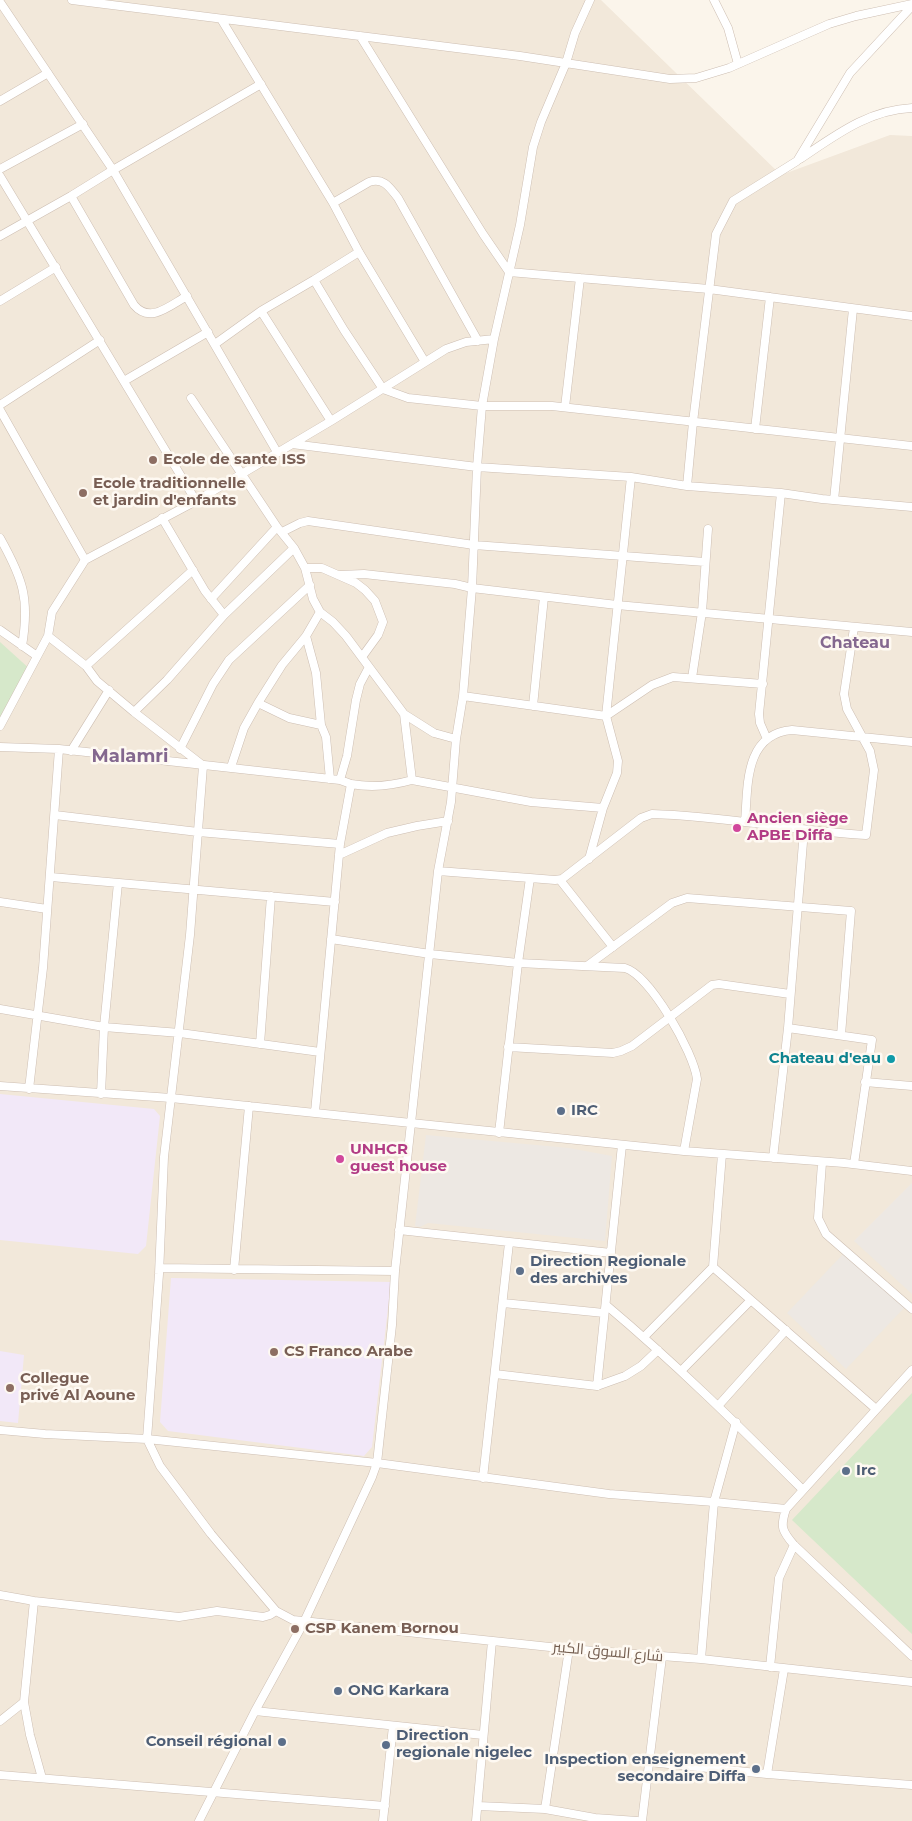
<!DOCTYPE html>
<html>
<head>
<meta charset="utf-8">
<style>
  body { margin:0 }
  canvas { display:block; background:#fbf5eb }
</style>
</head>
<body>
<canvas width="912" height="1821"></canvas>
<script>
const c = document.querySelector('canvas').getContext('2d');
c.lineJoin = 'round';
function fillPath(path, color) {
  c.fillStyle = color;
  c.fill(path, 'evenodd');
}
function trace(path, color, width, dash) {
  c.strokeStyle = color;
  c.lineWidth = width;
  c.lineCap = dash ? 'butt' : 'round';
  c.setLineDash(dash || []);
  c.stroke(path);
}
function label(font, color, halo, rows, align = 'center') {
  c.font = font + ' Montserrat,Cairo,sans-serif';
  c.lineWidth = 5;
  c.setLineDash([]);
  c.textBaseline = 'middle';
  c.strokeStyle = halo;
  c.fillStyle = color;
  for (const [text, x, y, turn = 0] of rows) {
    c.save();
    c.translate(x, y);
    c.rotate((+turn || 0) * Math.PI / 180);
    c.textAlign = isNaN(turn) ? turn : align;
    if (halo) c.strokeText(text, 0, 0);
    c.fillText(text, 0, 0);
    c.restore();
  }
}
fillPath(new Path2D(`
  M0 0H601L781 175 890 135 912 136V1821H0Z`), '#f2e8da');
fillPath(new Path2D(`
  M426 1135 569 1148 612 1156 605 1241 428 1223 420 1227 415 1226Z
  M912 1183V1294L854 1241Z
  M845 1252 905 1307 846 1369 787 1313Z`), '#ede8e3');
fillPath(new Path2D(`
  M0 1094 154 1109 160 1116 146 1246 138 1254 0 1240Z
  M171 1278 391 1282 372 1447 364 1456 168 1431 160 1422Z
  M0 1351 24 1355 18 1423 0 1421Z`), '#f2e8f8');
fillPath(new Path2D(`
  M0 642 32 671 0 723Z
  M912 1393V1634L792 1520Z`), '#d6e8ca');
const minor = new Path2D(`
  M72 0 520 56 670 79 696 78 729 68 829 24 856 16 912 4
  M714 0 728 28 738 64
  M0 2 113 170 261 84
  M221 19 333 203 359 252 425 362
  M360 36 483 234 509 272 709 289 912 316
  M0 101 48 73
  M800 159C836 135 868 110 912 108
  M0 169 83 124
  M0 176 196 501
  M71 196 134 305C150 324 169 306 187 296
  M333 203 369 182C384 177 390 188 398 198L478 341
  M0 236 71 196 113 170 277 452
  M359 252 314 280 344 330 383 389 408 398 482 406H552L912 446
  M0 301 56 267
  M261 311 331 421
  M215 344 261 311 314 280
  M124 381 208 332
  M191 398 277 527 294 548 305 568 313 599 320 612 333 622 346 636 404 714 434 733 456 739
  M0 405 100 340
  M565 407 580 278
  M0 410 85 560
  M755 429 770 297
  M292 444 477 467 631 477 687 486 781 493 822 499 912 507
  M687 486 693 422 716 234 733 201 797 161 850 73 912 6
  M834 500 853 309
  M162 518 205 591 224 615
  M282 532 300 523 308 521 474 545 705 562
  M0 538C23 579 30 599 22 646
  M305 568H322L356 583 365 590 375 601 383 622 378 635 362 657
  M340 575 364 574 455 584 472 588 617 605 912 632
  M211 599 277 527
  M0 630 37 656
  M48 636 86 666 97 681 134 712 201 764
  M306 636 316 673 321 725 326 737 330 779
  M86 666 193 570
  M692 678 702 612 708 529
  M463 696 606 716 652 685 673 677 763 684
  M258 703 289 718 321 725
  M533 706 544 597
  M134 712 167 680 224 615 294 548
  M404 714 412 780
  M0 726 48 636 52 612 85 560 196 501 331 421 446 349 466 342 494 339
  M767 739 760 723 759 714 781 493
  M0 747 59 749 340 780
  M180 749 213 684 229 660 310 585
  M71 751 109 690
  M203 766 190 935 164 1157 159 1274 147 1439 160 1466 211 1534 276 1611 293 1620 569 1649 701 1659 912 1682
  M231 767 244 728 258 703 282 665 306 636 320 612
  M351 784C373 788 391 786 412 780L531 802 603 808
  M55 815 198 832 340 844
  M745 822C748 786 744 734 792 730L912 742
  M339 855 387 833 417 826 448 821
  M589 859 603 808 617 773 618 761 606 716 631 477
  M438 871 530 878
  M51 877 335 902
  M560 880 613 947
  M0 902 47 909
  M331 939 430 954 518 963 625 968C650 975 694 1053 697 1079L684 1151
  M587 966 672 903 687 898 851 911 841 1035
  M0 1009 104 1027 180 1033 320 1052
  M788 1028 804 830
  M260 1044 271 896
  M508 1047 613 1053 621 1051 632 1046 712 985 719 984 790 994
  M865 1082 912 1086
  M0 1086 171 1098 411 1123 438 871 451 802 456 739 463 696 472 588 477 467 482 406 494 339 520 225 533 147 541 122 566 63 575 33 590 0
  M29 1089 43 968 59 749
  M101 1094 104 1027 118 883
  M315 1112 340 844 351 784 340 780 347 756 356 700 360 684 369 667
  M499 1133 518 963 530 878 555 880 562 879 641 818 652 814C724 816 795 831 866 835L874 770 870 751 847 709 844 694 854 628
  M773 1158 788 1028 872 1040 854 1164
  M822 1163 818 1218 826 1234 912 1309
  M399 1230 611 1253
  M713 1267 876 1409
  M160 1268 395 1271
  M234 1270 249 1106
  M503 1303 604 1313
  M606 1305C675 1363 739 1426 803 1490
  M644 1337 713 1267 722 1154
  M912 1370 786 1509C780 1527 782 1531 794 1545L912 1656
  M681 1371 751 1300
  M495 1374 597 1386 625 1376 641 1366 658 1350
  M597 1386 622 1145
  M718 1406 786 1330
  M0 1430 45 1434 147 1439 377 1463 609 1494 714 1502 786 1509
  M483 1478 509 1243
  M0 1595 34 1601 179 1617 217 1611 263 1617 270 1615 276 1611
  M701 1659 714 1502 736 1422
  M770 1667 779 1578 794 1545
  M24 1702 34 1601
  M255 1711 483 1735
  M0 1721 24 1702 30 1735 42 1778
  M649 1762 767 1774 912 1785
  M767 1774 784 1669
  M0 1775 385 1806
  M478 1806 545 1809 595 1818 637 1821
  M545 1809 569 1649
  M199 1821 255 1711 304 1622 372 1477 377 1463 392 1325 395 1271 411 1123 684 1151 844 1163 912 1171
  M383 1821 393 1726
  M476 1821 492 1641
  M642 1821 662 1657`);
trace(minor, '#cdbeb2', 9);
trace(minor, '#fff', 8);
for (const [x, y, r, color] of [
  [153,460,5,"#8d6e63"],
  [83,493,5,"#8d6e63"],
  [737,828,5,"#d1479c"],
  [891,1059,5,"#0f9aa8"],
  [561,1111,5,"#5c6f8a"],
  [340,1159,5,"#d1479c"],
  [520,1271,5,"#5c6f8a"],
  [274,1352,5,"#8d6e63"],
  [10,1388,5,"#8d6e63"],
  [846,1471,5,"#5c6f8a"],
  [295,1629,5,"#8d6e63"],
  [338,1691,5,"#5c6f8a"],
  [282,1742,5,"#5c6f8a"],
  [386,1745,5,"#5c6f8a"],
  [756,1769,5,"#5c6f8a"]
]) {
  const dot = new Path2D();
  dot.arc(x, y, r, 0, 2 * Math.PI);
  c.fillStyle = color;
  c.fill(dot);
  trace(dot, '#fef9f2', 2);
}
label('bold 15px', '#785e54', '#fef9f2', [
  ["Ecole de sante ISS",163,460],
  ["Ecole traditionnelle",93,484],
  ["et jardin d'enfants",93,501],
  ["CS Franco Arabe",284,1352],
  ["Collegue",20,1379],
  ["privé Al Aoune",20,1396],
  ["CSP Kanem Bornou",305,1629]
], 'left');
label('bold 15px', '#b23c85', '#fef9f2', [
  ["Ancien siège",747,819],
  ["APBE Diffa",747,836],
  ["UNHCR",350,1150],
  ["guest house",350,1167]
], 'left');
label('bold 15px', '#0d838f', '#fef9f2', [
  ["Chateau d'eau",881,1059]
], 'right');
label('bold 15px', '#4e5e75', '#fef9f2', [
  ["IRC",571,1111],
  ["Direction Regionale",530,1262],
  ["des archives",530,1279],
  ["Irc",856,1471],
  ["ONG Karkara",348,1691],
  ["Direction",396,1736],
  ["regionale nigelec",396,1753],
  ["Conseil régional",272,1742,"right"],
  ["Inspection enseignement",746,1760,"right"],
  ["secondaire Diffa",746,1777,"right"]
], 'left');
label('15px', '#745e50', '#fef9f2', [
  ["شارع السوق الكبير",608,1652,5]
]);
label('bold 16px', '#84688f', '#fef9f2', [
  ["Chateau",855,643]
]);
label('bold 18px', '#84688f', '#fef9f2', [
  ["Malamri",130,757]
]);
</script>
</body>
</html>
